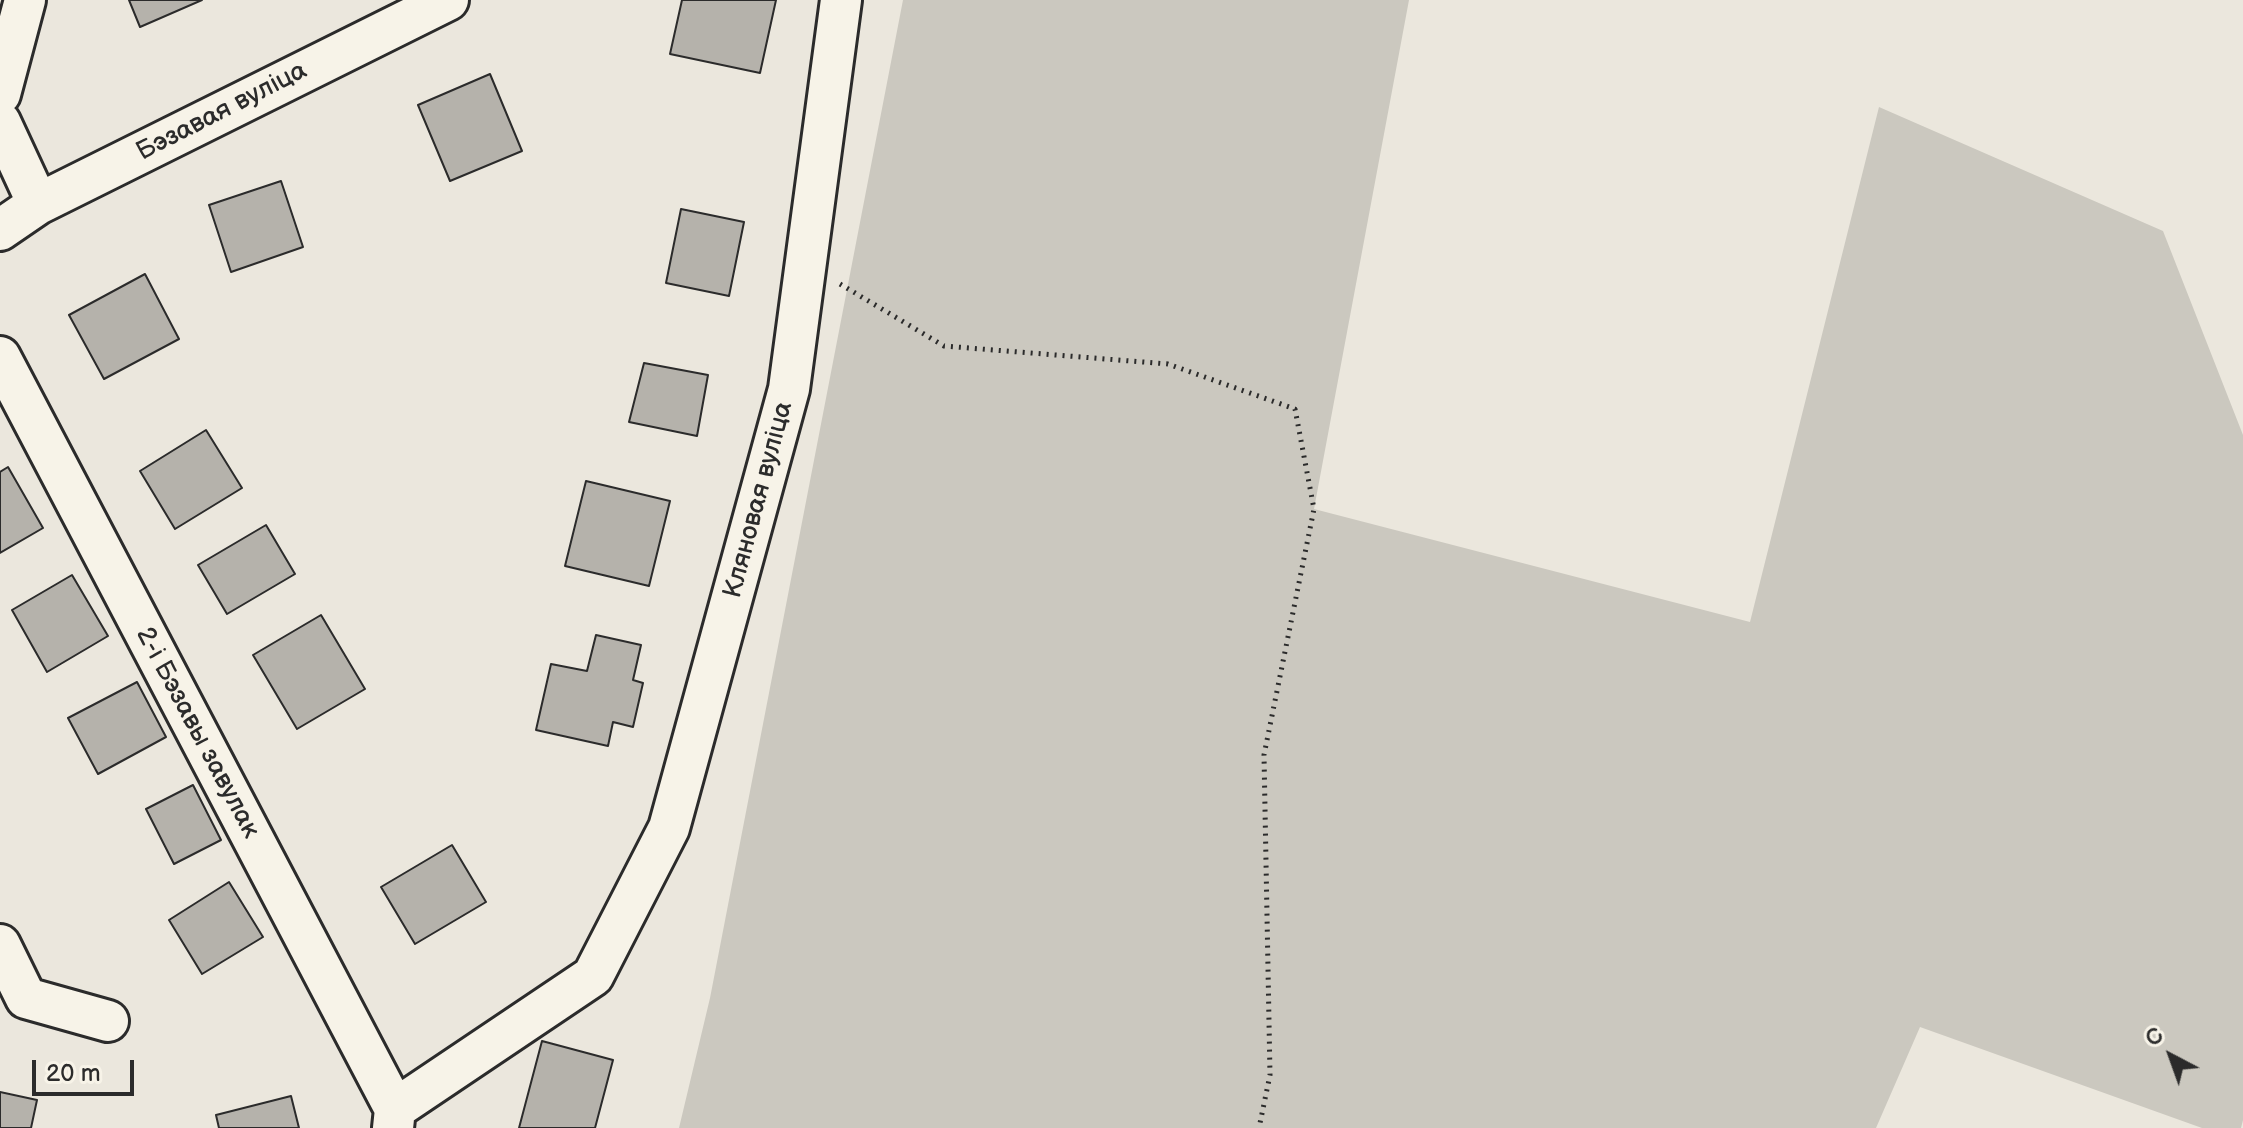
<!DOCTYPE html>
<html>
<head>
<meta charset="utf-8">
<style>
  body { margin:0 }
  #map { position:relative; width:2243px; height:1128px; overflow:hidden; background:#ebe7dd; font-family:"Balsamiq Sans",sans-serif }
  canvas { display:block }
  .north { position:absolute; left:2131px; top:1016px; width:80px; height:80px; -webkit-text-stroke:6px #f7f3e8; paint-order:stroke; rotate:319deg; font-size:22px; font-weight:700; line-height:32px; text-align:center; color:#2b2b2b }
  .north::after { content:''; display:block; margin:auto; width:28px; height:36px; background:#2b2b2b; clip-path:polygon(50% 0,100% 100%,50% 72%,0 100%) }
  .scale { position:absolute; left:32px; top:1060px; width:102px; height:36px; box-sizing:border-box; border:4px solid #2b2b2b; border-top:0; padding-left:10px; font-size:24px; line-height:28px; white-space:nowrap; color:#2b2b2b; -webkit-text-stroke:6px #f7f3e8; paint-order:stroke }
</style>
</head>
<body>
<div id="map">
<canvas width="2243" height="1128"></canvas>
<div class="north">С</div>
<div class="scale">20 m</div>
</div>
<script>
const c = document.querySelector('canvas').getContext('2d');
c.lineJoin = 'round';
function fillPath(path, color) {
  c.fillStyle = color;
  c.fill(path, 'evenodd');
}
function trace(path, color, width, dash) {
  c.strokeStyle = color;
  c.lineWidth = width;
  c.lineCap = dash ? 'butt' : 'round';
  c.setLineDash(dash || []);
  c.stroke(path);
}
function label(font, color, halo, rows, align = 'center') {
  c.font = font + ' "Balsamiq Sans",sans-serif';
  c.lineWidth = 6;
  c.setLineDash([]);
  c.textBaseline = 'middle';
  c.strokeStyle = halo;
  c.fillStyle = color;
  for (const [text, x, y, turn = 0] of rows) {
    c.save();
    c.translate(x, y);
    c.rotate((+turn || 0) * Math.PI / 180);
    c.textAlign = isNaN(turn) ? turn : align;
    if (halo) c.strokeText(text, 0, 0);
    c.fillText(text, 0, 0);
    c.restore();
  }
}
fillPath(new Path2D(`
  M903 0H1409L1314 509 1750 622 1879 107 2163 231 2243 435V1120L2241 1128H2202L1920 1027 1876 1128H679L710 998Z`), '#cbc8bf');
const building = new Path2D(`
  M129 0H202L140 27Z
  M682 0H776L760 73 670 54Z
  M490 74 522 151 450 181 418 105Z
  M281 181 303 247 231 272 209 205Z
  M681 209 744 222 729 296 666 283Z
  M145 274 179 339 104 379 69 315Z
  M644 363 708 375 697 436 629 422Z
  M206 430 242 488 175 529 140 471Z
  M8 467 43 528 0 553V472Z
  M586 481 670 501 649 586 565 566Z
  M266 525 295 574 227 614 198 565Z
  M72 575 108 636 47 672 12 610Z
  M321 615 365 689 297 729 253 655Z
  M596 635 641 645 633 680 643 683 633 727 613 722 608 746 536 730 551 664 587 671Z
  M137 682 166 737 98 774 68 718Z
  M193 785 221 840 174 864 146 809Z
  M452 845 486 902 415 944 381 887Z
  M229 882 263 937 202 974 169 920Z
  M542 1041 613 1060 595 1128H519Z
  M0 1092 37 1100 31 1128H0Z
  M291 1096 299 1128H219L216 1115Z`);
fillPath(building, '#b5b2ab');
trace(building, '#2b2b2b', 2);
const minor = new Path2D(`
  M0 94 25 0
  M0 122 38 204
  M0 230 38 204 448 0
  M0 357 395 1109
  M0 945 26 998 108 1021
  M393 1128 395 1109 593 976 669 828 789 389 841 0`);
trace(minor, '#2b2b2b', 46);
trace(new Path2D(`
  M840 284 944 346 1168 364 1295 409 1314 509 1264 755 1270 1075 1259 1128`), '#2b2b2b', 5, [2, 6]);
trace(minor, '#f7f3e8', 40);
label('26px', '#2b2b2b', '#f7f3e8', [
  ["Бэзавая вуліца",222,112,-27],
  ["Кляновая вуліца",759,500,-75],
  ["2-і Бэзавы завулак",197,733,62]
]);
</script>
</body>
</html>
